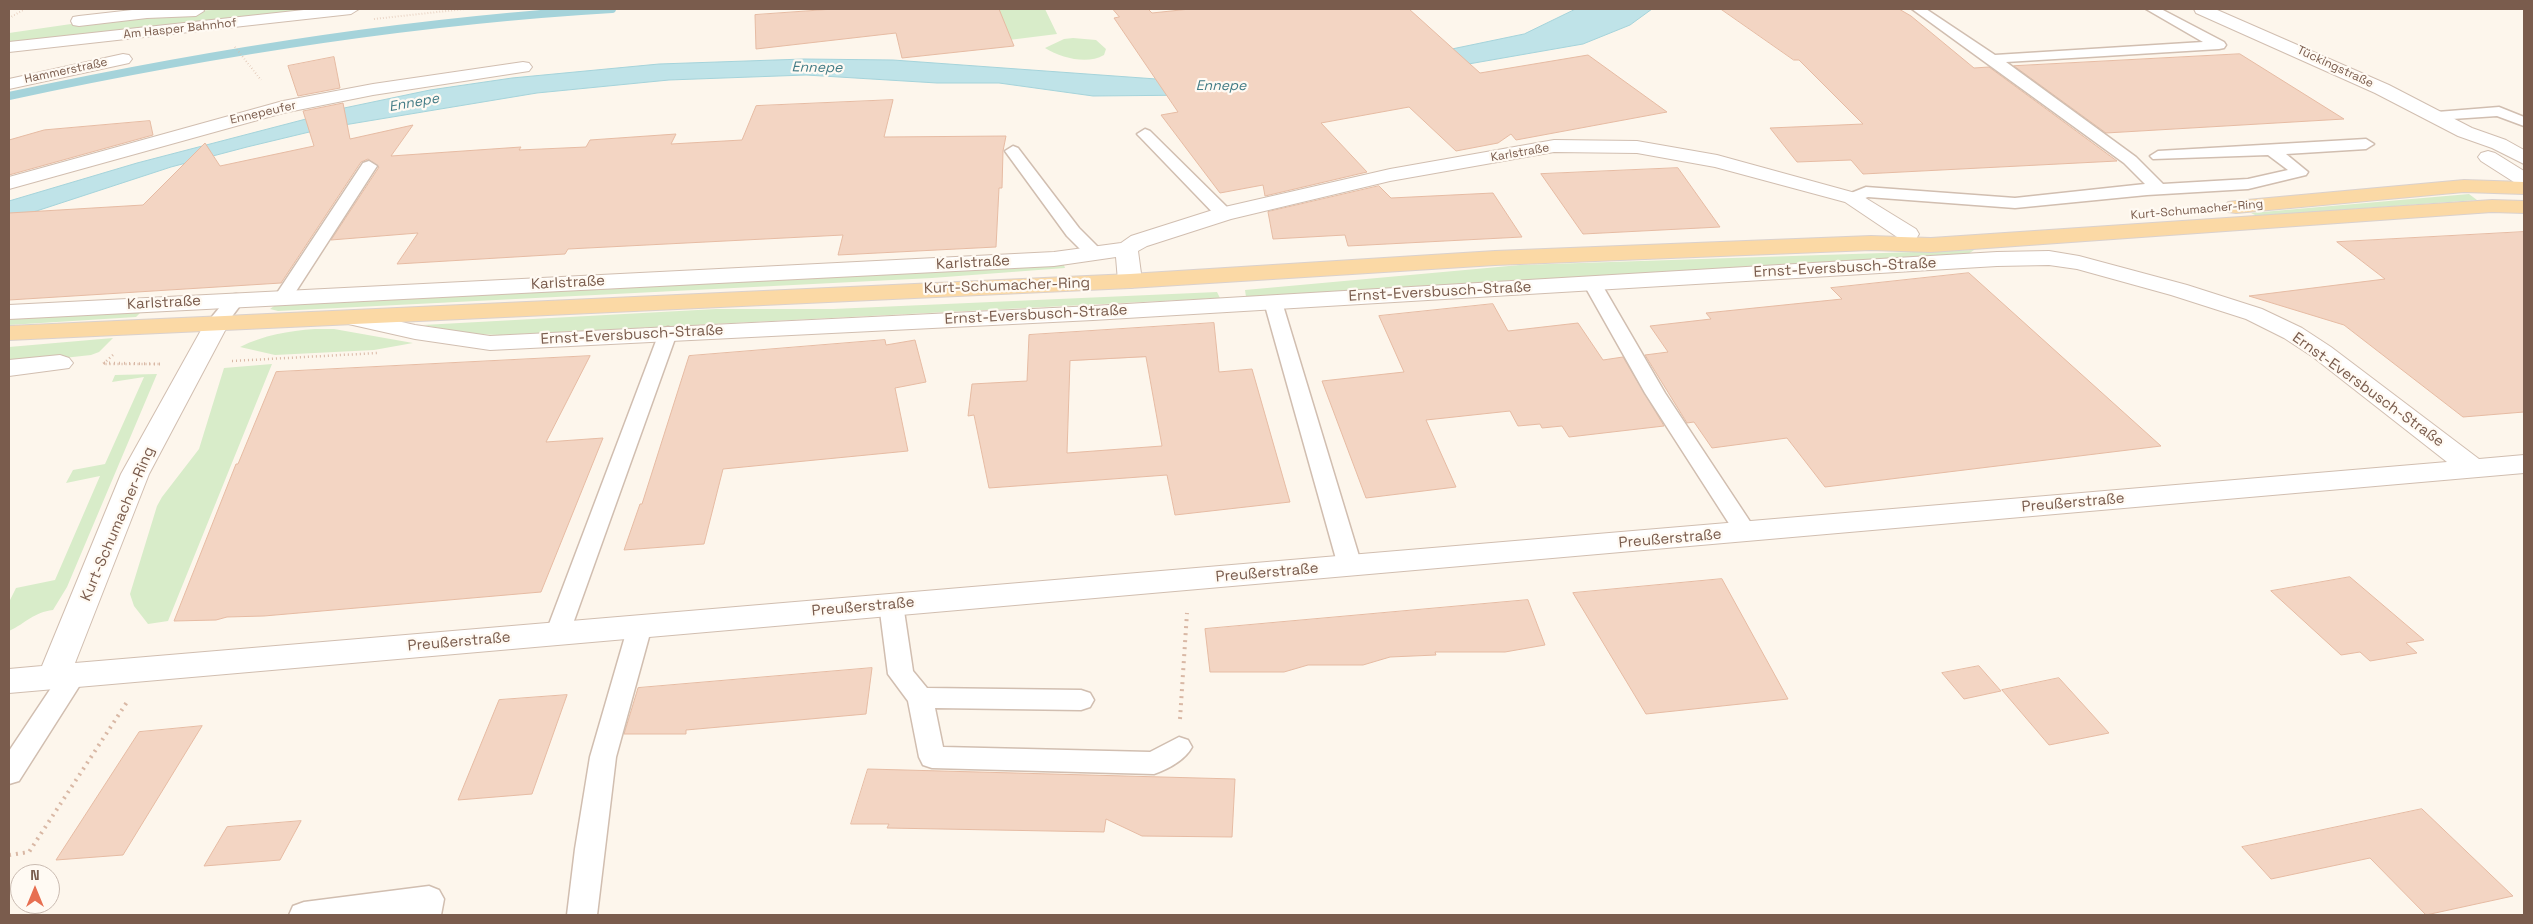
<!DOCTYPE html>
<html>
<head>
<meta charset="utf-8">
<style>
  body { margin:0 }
  #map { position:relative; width:2533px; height:924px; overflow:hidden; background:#fdf6ec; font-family:"Space Grotesk",sans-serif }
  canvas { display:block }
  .frame { position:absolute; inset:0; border:10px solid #7a5c4d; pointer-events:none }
  .north { position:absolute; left:10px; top:864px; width:50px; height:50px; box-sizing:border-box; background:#fffaf3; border:1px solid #cabbb1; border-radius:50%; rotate:0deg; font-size:14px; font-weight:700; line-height:20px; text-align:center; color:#7a5c4d }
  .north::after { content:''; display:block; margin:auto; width:18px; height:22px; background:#e76f51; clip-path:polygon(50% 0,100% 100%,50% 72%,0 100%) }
</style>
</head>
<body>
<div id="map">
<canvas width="2533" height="924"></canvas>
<div class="frame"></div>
<div class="north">N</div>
</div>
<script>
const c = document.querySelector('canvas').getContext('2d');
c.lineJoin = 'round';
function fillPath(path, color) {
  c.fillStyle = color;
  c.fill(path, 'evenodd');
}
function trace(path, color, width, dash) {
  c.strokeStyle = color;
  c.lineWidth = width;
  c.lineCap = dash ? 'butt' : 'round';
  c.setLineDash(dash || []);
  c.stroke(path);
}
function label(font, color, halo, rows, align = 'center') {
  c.font = font + ' "Space Grotesk",sans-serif';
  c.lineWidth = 4.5;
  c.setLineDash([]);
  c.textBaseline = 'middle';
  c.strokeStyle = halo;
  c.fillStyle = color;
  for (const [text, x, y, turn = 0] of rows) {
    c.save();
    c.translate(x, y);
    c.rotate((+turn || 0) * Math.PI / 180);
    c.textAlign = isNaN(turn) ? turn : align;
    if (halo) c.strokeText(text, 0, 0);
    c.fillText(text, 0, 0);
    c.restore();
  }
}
fillPath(new Path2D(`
  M235 9H335L254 21 9 47V33L147 13Z
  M996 9H1045L1057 34 1009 40Z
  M1073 38 1096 40 1106 49 1104 55C1087 65 1062 58 1045 48L1064 39Z
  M2469 194 2477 200 2257 216 2251 213Z
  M1974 250 1965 256 1246 297 1245 290 1520 265Z
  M1059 264 1064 265 1065 268 932 278 278 311 270 309 274 306Z
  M1217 292 1220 298 501 335 471 334 423 325 716 309H833Z
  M142 311 136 317 9 325V317Z
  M315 329H334L413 343 374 350 275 355 240 347C264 335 288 331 315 329Z
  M113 338 99 352 91 355 9 364V347Z
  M272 364 168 621 148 624 134 606 130 594 157 506 162 497 199 449 224 368Z
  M157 374 67 587 53 610C34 612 26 623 9 631V602L16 588 55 580 100 476 66 483 73 470 105 464 144 377 112 382 115 375Z`), '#d8ecc9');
const water = new Path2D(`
  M1576 9H1652L1630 25 1583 44 1417 73 1200 95 1093 96 999 83H937L806 75 669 80 537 93 326 128 247 147 171 167 9 220V201L137 163 306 119 325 112 430 90 512 78 659 64 804 59 893 60 1184 81 1423 55 1524 34Z`);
fillPath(water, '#bfe3e8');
trace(water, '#a5d3da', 1);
trace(new Path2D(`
  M9 96C209 53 408 21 612 9`), '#a5d3da', 8);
const building = new Path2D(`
  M834 9H999L1014 46 902 58 896 33 756 49 755 15Z
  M1113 9H1148L1152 13 1190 9H1409L1480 73 1588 55 1667 112 1516 140 1511 134 1498 143 1456 151 1409 107 1321 123 1367 172 1265 196 1263 185 1220 193 1161 115 1178 112 1114 18 1119 17Z
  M1721 9H1899L1911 16 1974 68 1989 67 2117 161 1863 174 1851 160 1797 162 1770 128 1863 124 1799 60H1794Z
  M2240 54 2344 119 2106 133 2014 66Z
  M334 57 340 88 298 96 288 66Z
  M893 100 884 137 1006 136 1003 151 1002 188H999L996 247 838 255 843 235 568 249 565 254 397 264 418 233 331 240 379 167 368 159 361 162 281 283 9 300V213L143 205 205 143 220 166 314 146 303 111 343 103 350 139 413 125 391 156 521 147 519 150 586 147 590 140 676 134 671 144 742 140 756 106Z
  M150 121 153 135 9 175V140L44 130Z
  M1678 168 1720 227 1583 234 1541 174Z
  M1379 186 1391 198 1493 193 1522 237 1348 246 1345 235 1273 239 1268 212Z
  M2524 232V412L2463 417 2344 325 2249 296 2385 279 2337 242Z
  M1969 273 2161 446 1825 487 1787 438 1712 448 1694 422 1687 423 1645 355 1668 352 1650 326 1711 319 1706 313 1842 299 1831 288Z
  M1493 304 1508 331 1578 323 1603 360 1623 357 1664 426 1569 437 1562 426 1542 428 1540 424 1518 426 1510 411 1426 420 1456 487 1366 498 1322 381 1404 372 1379 316Z
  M1214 323 1219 372 1252 369 1290 502 1175 515 1167 475 989 488 974 415 968 416 972 384 1027 381 1029 335ZM1146 357 1162 446 1067 453 1070 361Z
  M885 340 886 345 915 340 926 382 895 388 908 451 723 469 704 544 624 550 640 504H642L689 356Z
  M590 356 546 442 603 438 541 592 264 616 227 617 216 620 174 621 236 464H238L276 372Z
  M2350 577 2424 640 2406 643 2417 653 2370 661 2360 652 2341 655 2271 591Z
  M1722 579 1788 699 1646 714 1573 593Z
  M1528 600 1545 645 1505 652H1435L1436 655 1390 657 1363 665H1308L1284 672H1210L1205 629Z
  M1979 666 2001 691 1964 699 1942 673Z
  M872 668 866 714 686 730V734H624L638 688Z
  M2059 678 2109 733 2049 745 2002 690Z
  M567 695 532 794 458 800 499 700Z
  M202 726 123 855 56 860 139 732Z
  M868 769 1235 779 1232 837 1142 836 1106 819 1104 832 887 828 889 824H851Z
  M2422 809 2513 896 2426 915 2370 858 2271 879 2242 847Z
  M301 821 280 860 204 866 227 827Z`);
fillPath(building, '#f3d5c3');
trace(building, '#e6bba3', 1);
const service = new Path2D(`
  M1912 9H1926L1995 55 2203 42 2146 9H2161L2224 42 2226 45 2224 48 2219 49 2006 62 2136 157 2163 184 2248 179 2288 170 2268 155 2153 159 2150 156 2158 151 2366 139 2374 144 2366 149 2286 154 2308 172 2306 175 2248 189 2147 195 2015 208 1868 197 1852 203 1846 201 1844 198 1846 195 1866 187 2015 198 2145 184 2124 163Z
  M2499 107 2524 117V126L2497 116 2437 120 2430 116 2437 112Z
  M1145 129 1150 131 1230 210 1232 214 1230 218H1218L1140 137 1137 134Z
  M1013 146 1018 148 1079 228 1100 249 1103 253 1100 257H1088L1067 236 1005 151Z
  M369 161 377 166 293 296 290 300H278L275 296 363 163Z
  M1592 278 1598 279 1601 283 1665 393 1753 526 1756 531 1753 536 1745 539 1737 536 1645 393 1583 283 1586 279Z
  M236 294 242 295 245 299 224 327H210L208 323 210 319 230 295Z
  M1273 297 1279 298 1282 302 1362 566 1358 572 1350 574 1342 572 1338 566 1264 302 1267 298Z
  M668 327 675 329 677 333 570 632 567 638 558 641 549 638 546 632 659 333 661 329Z
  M891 596 899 598 903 604 913 671 927 688 1081 690 1090 693 1094 700 1090 707 1081 710 935 708 943 747 1150 752 1179 737 1188 740 1192 747C1185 760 1168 769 1154 774L932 768 923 765 919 757 908 701 888 674 879 604 883 598Z
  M640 617 649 620 652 626 616 757 597 915H567L575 849 590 757 628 626 631 620Z
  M74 665 83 667 87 674 19 781 9 784V751L65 667Z
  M429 886 439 890 444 899 441 915H289L293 906 304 902Z`);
const minor = new Path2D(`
  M141 9H203L204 11 196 16 147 18 79 26 73 25 71 21 73 17 79 16Z
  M313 9H359L351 14 9 52V42Z
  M123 54 129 55 132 59 129 63 9 89V79Z
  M523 62 529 63 532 67 529 71 373 95 283 113 9 189V177L283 101 373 84Z
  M1554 140 1637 141 1717 155 1859 194 1916 229 1919 234 1916 239 1908 241 1900 239 1845 202 1715 167 1637 153 1554 152 1390 181 1231 219 1147 246 1138 251 1142 281 1138 286 1130 288 1122 286 1118 281 1116 257 1054 266 9 319V305L1054 252 1121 243 1131 236 1216 209 1390 169Z
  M2049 251 2079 256 2187 285 2262 309 2302 328 2331 347 2479 459 2524 455V473L9 693V669L42 666 121 474 205 323 208 318 217 316 226 318 229 323 149 474 75 663 2447 462 2313 357 2284 338 2246 319 2171 295 2077 269 2049 265 1997 266 1093 320 490 350 415 339 344 323 340 318 344 313 352 311 415 325 490 336 1093 306 1997 252Z
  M60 355 69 358 73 363 69 368 9 376V360Z`);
const tertiary = new Path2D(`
  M2194 9H2215L2389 85 2472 128 2506 140 2524 150V164L2492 148 2458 136 2375 93 2196 13Z
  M2488 151 2495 153 2524 171V186L2517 184 2481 161 2478 157 2481 153Z`);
const primary = new Path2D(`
  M2464 180 2524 182V194L2464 192 2236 213 2228 212 2225 207 2228 202 2236 201Z
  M2492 200 2524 201V213L2492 212 1931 252 1871 250 1495 265 1130 288 9 340V326L1130 274 1495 251 1871 236 1931 238Z`);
trace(service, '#d1beb0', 3);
trace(minor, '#d1beb0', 2);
trace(tertiary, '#d1beb0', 2);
trace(primary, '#dad1cd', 2);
trace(new Path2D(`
  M9 18 25 9
  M374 19 465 9
  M235 47 261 80`), '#d9b8a5', 2, [0.5, 2.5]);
trace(new Path2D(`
  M113 355 103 364H160
  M232 361 378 353`), '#d9b8a5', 2.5, [1, 3]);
trace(new Path2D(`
  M104 363 160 364
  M1187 614V610`), '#d9b8a5', 3, [1, 4]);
trace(new Path2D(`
  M1180 719 1187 613
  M9 855 29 852 127 702`), '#d9b8a5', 4, [2, 5]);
fillPath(service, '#fff');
fillPath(minor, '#fff');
fillPath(tertiary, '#fff');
fillPath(primary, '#fbd9a5');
label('12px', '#7a5c4d', '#fffaf3', [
  ["Am Hasper Bahnhof",180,29,-6],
  ["Tückingstraße",2335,67,25],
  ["Hammerstraße",66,71,-12],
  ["Ennepeufer",263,113,-13],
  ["Karlstraße",1520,153,-10],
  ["Kurt-Schumacher-Ring",2197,210,-5]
]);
label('italic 14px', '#437c86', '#fffaf3', [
  ["Ennepe",817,68,1],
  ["Ennepe",1221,86],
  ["Ennepe",414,103,-10]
]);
label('15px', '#7a5c4d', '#fffaf3', [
  ["Karlstraße",973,263,-3],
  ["Ernst-Eversbusch-Straße",1845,268,-3],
  ["Karlstraße",568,283,-3],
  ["Kurt-Schumacher-Ring",1007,286,-2],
  ["Ernst-Eversbusch-Straße",1440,292,-3],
  ["Karlstraße",164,303,-3],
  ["Ernst-Eversbusch-Straße",1036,315,-3],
  ["Ernst-Eversbusch-Straße",632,335,-3],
  ["Ernst-Eversbusch-Straße",2368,390,36],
  ["Preußerstraße",2073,503,-5],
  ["Kurt-Schumacher-Ring",118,524,-67],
  ["Preußerstraße",1670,539,-5],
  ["Preußerstraße",1267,573,-5],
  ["Preußerstraße",863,607,-5],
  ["Preußerstraße",459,642,-5]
]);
</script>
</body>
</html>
